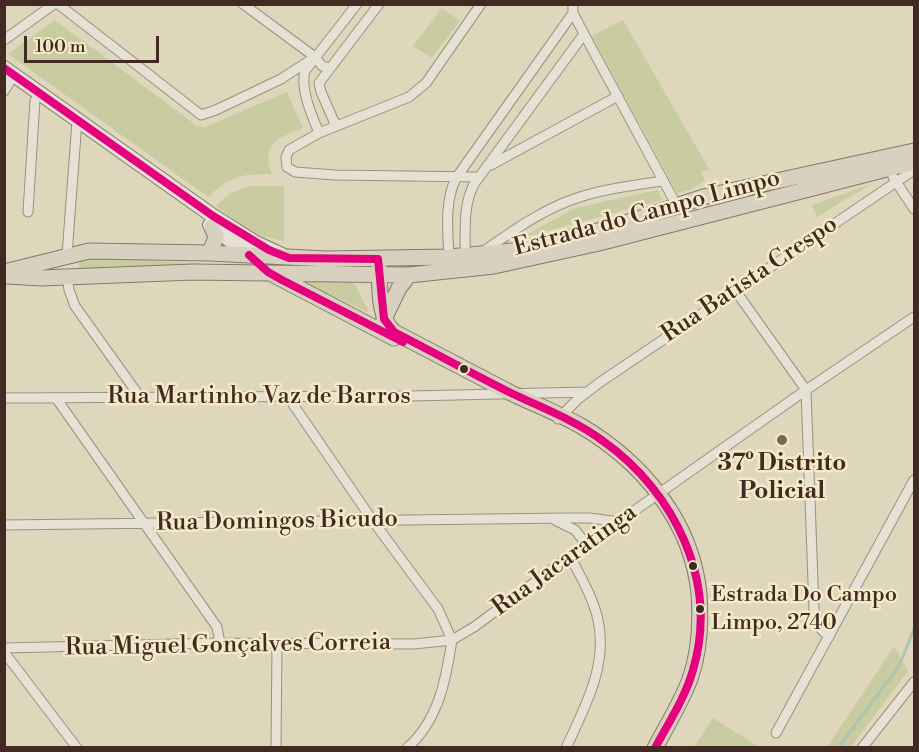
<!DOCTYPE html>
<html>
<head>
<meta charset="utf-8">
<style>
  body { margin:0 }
  #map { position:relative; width:919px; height:752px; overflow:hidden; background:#dfd7bc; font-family:"Libre Bodoni",serif }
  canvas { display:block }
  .frame { position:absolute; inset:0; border:6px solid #402a21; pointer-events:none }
  .scale { position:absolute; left:24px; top:36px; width:135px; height:27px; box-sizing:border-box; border:3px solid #402a21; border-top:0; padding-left:8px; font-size:18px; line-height:21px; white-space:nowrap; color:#402a21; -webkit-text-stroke:4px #f4eaca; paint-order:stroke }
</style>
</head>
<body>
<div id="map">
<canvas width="919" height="752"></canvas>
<div class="frame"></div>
<div class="scale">100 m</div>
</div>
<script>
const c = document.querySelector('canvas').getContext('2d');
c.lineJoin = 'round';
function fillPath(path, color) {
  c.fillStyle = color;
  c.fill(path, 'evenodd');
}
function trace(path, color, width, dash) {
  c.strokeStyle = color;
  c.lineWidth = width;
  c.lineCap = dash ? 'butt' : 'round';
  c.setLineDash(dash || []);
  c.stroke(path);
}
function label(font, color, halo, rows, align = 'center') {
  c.font = font + ' "Libre Bodoni",serif';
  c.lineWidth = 5;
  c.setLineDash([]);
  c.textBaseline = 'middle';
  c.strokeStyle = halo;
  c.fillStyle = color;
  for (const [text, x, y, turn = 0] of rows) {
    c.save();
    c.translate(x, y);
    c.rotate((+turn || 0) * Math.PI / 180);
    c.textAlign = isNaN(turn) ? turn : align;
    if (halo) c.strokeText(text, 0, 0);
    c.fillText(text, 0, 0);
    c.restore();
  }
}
fillPath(new Path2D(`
  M442 8 460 21 432 58 413 46Z
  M55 20 196 125 203 127 210 125 287 92 303 128C279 138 260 143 272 174 241 174 230 176 208 197L8 54Z
  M623 20 709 169 701 172 705 181 690 190 677 193 592 36Z
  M871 184 817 217 812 205Z
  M249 186H284V241L254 234 216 206 229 194Z
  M658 190 662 200 521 238 575 208Z
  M77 256 224 265 80 270Z
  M349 280 356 286 368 310 367 312 308 285 307 282Z
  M894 646 908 671 851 747H827Z
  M713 718 759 747H694Z`), '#c9cba1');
trace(new Path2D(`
  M838 748 899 666 914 629`), '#aec5b0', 3);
const street = new Path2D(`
  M58 4 201 115 216 110 281 79 315 57
  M243 4 315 57 322 66 330 68
  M573 4V13L584 34 677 206
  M4 40 54 4
  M4 91 14 75
  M336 126 321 92 319 83 379 4
  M319 133C312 116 300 89 305 71L357 4
  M491 165 618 96
  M479 177 335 175 295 172 287 167 286 157 289 150 319 133 409 97 426 83 481 4
  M893 177 914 209
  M28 212 35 100
  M484 251C513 231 543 209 577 198 604 189 635 185 663 181
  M67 255 77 121
  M465 258C466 232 462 208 474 184L584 34
  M449 259C448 232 444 203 456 178L573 13
  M67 276 69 290 75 306 140 397
  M735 290 806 390 814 610 820 628 829 637
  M288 397 373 521 438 609 452 640
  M4 398 411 396 587 392
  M56 398 217 627 220 643
  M558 419 577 400 599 383 914 170
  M555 520 575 530 587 545
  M4 525 567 518H590L619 522
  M4 648 220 643 414 644 452 640 474 627 570 556 806 390 914 317
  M4 652 77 748
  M776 733 914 480
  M276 748 277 645
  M407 748C439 720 446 679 452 640
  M566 748C585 707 608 665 598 620 593 597 580 576 570 556
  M862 748 914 682`);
const secondary = new Path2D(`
  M4 68 213 216 254 242 282 255
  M210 225 249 255`);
const primary = new Path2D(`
  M210 253 216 237 212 227
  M379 267C380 288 378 318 394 332 433 352 472 373 511 393 534 404 558 413 581 426 642 462 692 521 699 594 701 622 700 651 690 679 681 703 667 725 655 748
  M4 272 89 251 210 253 326 259 449 257 512 251 610 228 703 197 914 151
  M272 274 394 338
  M7 276 41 278 193 272 409 275 494 266 599 243 914 162
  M384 319 399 288 409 275`);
trace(street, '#999181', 11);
trace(secondary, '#827a6c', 16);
trace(primary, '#827a6c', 17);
trace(street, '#e5e1d4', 9);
trace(secondary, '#e5e1d4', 14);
trace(primary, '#d9d1bf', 15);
trace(new Path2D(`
  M4 68 213 216 269 250 289 258 378 259 384 319 394 332C433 352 471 373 511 393 542 408 575 420 603 441 675 492 719 582 693 670 685 698 669 722 655 748
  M249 255 268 272 282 280 403 342`), '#e5007d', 8);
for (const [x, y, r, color] of [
  [464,369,5,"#402a21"],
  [782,440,6,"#786757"],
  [693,566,5,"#402a21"],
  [700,609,5,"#402a21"]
]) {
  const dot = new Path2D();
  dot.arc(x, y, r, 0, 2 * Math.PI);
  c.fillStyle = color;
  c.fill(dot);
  trace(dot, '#f4eaca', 2);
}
label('22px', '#402a21', '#f4eaca', [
  ["Estrada Do Campo",711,596],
  ["Limpo, 2740",711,624]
], 'left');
label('24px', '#402a21', '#f4eaca', [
  ["Estrada do Campo Limpo",647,214,-15],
  ["Rua Batista Crespo",750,280,-34],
  ["Rua Martinho Vaz de Barros",259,397],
  ["Rua Domingos Bicudo",277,522,-1],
  ["Rua Jacaratinga",565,561,-36],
  ["Rua Miguel Gonçalves Correia",228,646,-1]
]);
label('bold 24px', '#402a21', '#f4eaca', [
  ["37º Distrito",782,464],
  ["Policial",782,492]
]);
</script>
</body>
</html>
